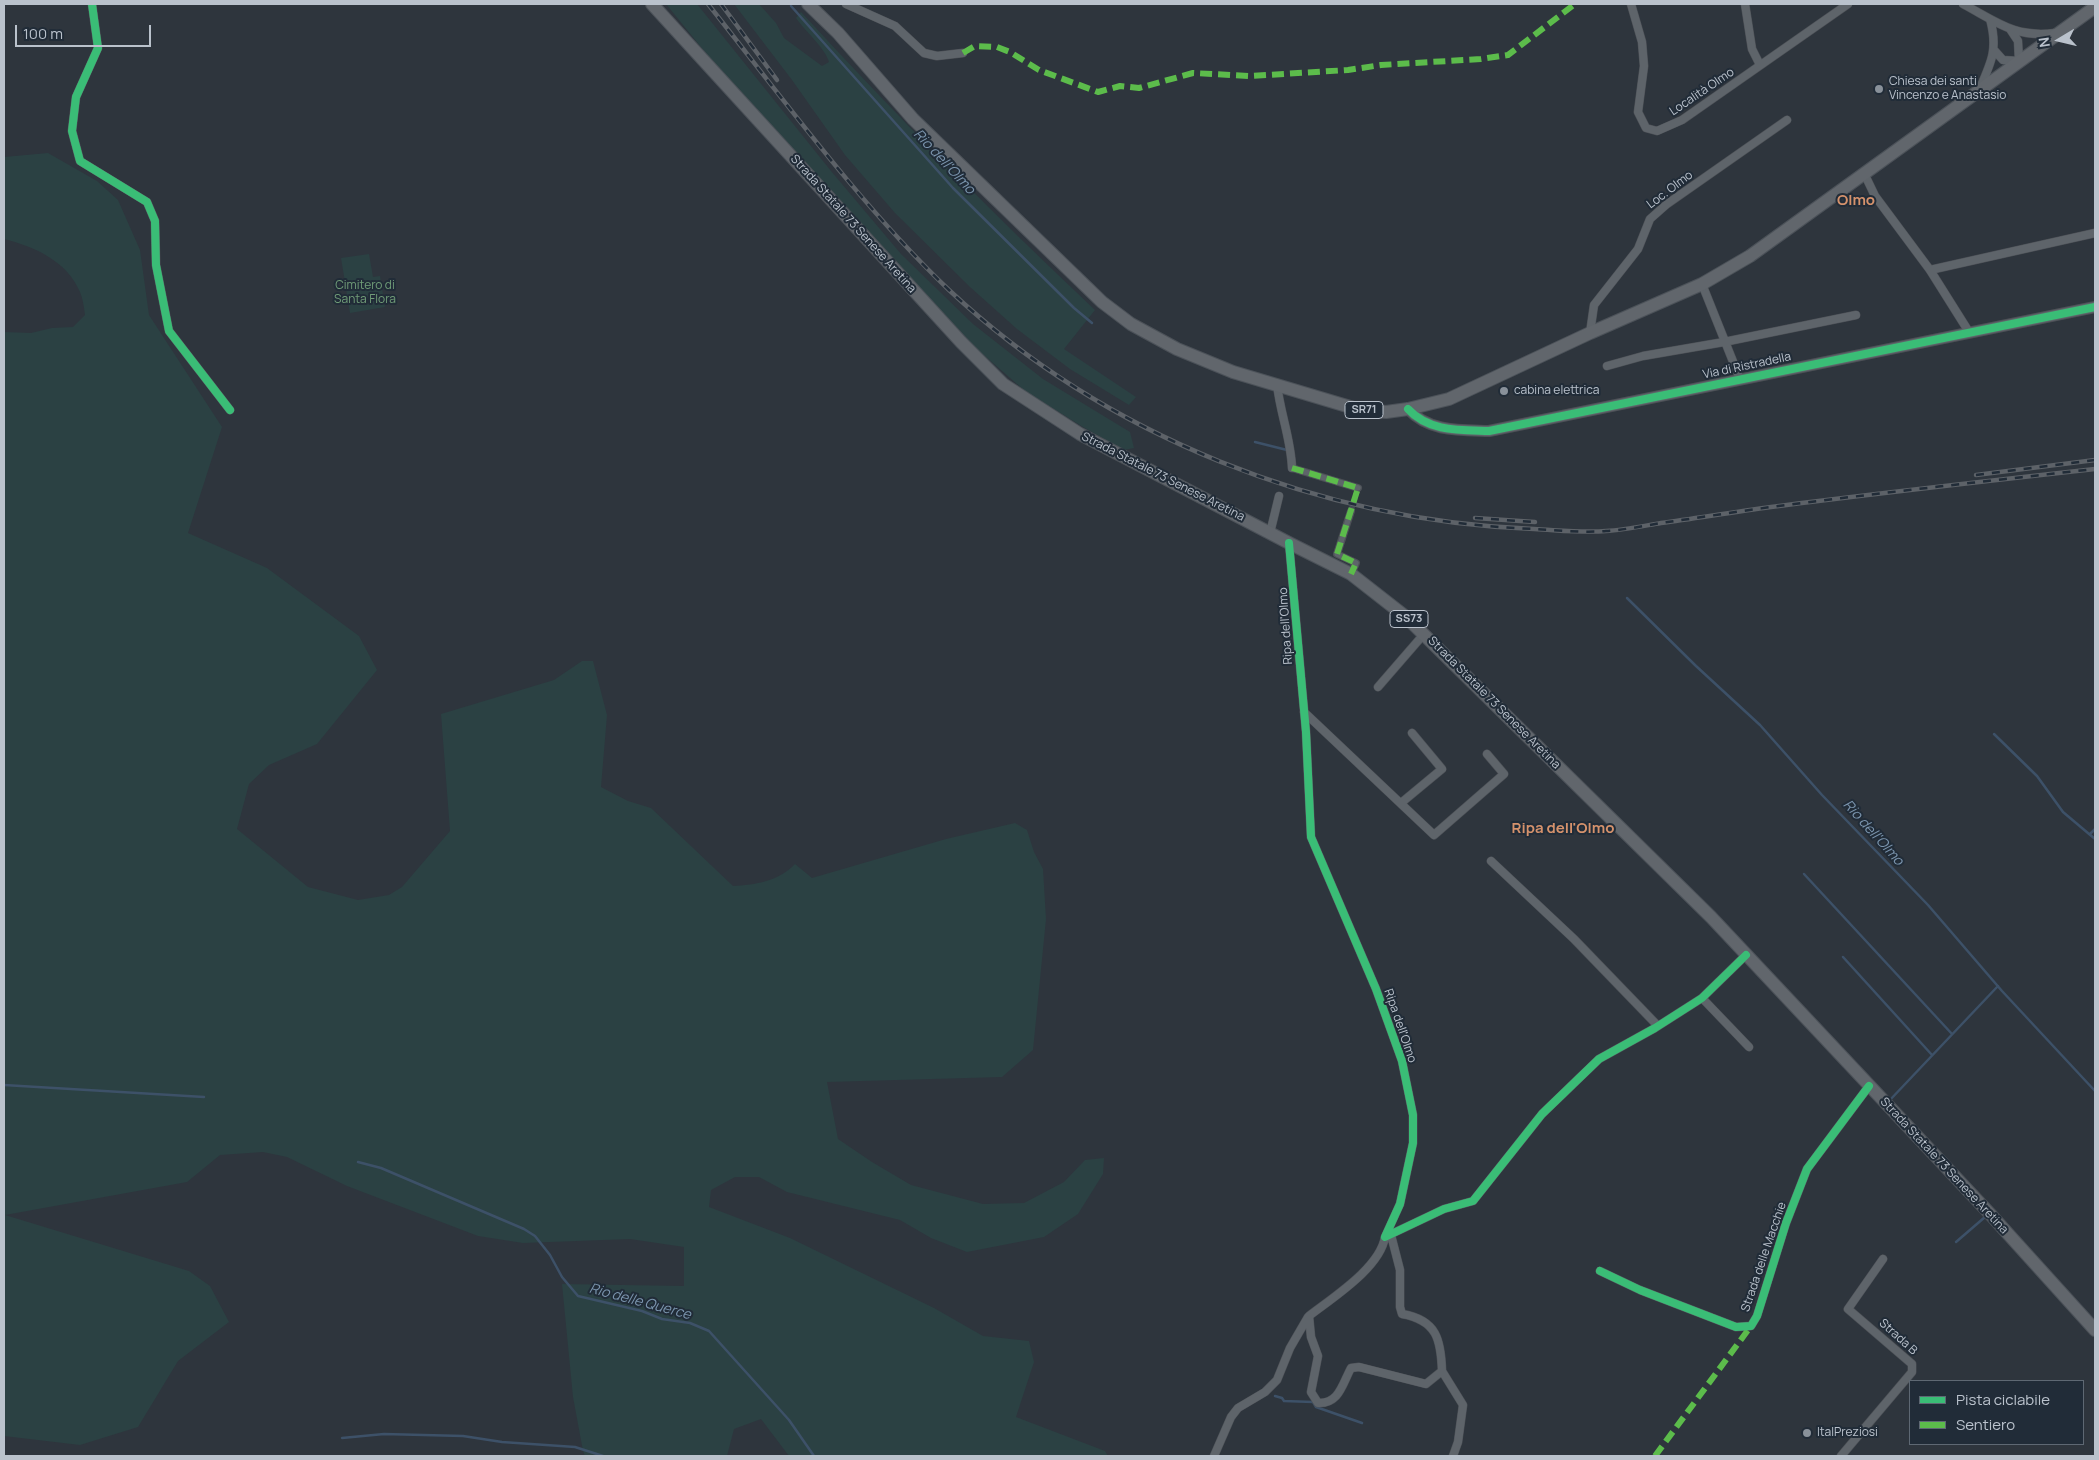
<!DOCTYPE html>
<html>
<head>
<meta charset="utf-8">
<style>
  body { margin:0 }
  #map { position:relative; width:2099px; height:1460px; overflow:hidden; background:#2e353d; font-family:Manrope,sans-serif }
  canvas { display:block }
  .frame { position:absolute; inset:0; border:5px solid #bac2cc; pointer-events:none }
  .legend { position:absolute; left:1909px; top:1380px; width:175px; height:65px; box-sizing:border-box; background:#212c38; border:1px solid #5e6873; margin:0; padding:6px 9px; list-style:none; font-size:15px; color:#bac2cc }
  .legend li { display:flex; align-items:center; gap:10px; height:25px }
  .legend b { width:25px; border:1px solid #5e6873 }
  .north { position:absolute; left:2034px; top:15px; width:50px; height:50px; -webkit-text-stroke:4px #212c38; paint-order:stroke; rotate:261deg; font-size:14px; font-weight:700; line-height:20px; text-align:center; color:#bac2cc }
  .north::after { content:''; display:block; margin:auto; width:18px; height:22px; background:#bac2cc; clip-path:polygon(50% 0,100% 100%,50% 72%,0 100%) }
  .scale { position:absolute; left:15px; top:25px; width:136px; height:22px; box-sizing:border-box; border:2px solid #bac2cc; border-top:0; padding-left:6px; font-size:15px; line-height:18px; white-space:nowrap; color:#bac2cc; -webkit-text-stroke:4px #212c38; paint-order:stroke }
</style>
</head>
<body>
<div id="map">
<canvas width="2099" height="1460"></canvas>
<div class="frame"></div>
<ul class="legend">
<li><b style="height:6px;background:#3abd76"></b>Pista ciclabile</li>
<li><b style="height:6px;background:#5cbc4b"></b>Sentiero</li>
</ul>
<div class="north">N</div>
<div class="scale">100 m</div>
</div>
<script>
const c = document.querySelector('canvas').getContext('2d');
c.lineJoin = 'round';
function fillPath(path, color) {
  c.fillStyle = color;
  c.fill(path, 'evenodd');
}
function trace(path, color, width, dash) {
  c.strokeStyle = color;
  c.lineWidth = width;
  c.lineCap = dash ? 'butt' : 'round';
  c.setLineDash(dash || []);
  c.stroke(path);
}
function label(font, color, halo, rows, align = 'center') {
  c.font = font + ' Manrope,sans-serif';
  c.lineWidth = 4;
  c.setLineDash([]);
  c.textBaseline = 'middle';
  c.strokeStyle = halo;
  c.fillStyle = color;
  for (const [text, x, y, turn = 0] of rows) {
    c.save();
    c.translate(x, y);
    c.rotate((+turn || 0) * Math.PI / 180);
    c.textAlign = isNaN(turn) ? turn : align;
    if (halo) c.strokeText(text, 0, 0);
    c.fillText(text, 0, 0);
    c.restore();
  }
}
fillPath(new Path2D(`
  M666 4H697L831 171 901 254 973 324 1043 379 1130 432 1134 448 1124 450 1083 427 1025 391 978 350 891 259 718 68Z
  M734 4H759L776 23 784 38 822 66 829 62C825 48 805 31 796 18L801 12C896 115 993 214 1095 310L1064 349 1136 397 1129 405 1070 369 1017 329 970 287 895 213 845 155 792 80Z
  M48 153 97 181 118 200 140 250 149 315 222 427 188 533 267 568 359 636 377 670 317 744 269 765 249 784 237 829 308 887 358 900 389 895 402 887 450 831 441 714 554 680 582 661H593L607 715 601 787 628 801 651 808 733 886C755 885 779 881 795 864L812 878 946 839 1015 823 1027 830 1034 852 1043 869 1046 919 1033 1050 1002 1077 827 1082 838 1139 872 1162 911 1185 983 1204 1024 1203 1064 1182 1085 1160 1104 1158 1103 1174 1078 1214 1044 1237 967 1252 931 1238 900 1220 787 1192 759 1177H735L711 1190 709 1207 790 1238 934 1308 983 1336 1029 1341 1034 1362 1016 1417 1105 1451 1108 1456H789L761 1419 734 1429 727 1456H585L583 1451 573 1397 562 1284 684 1286V1247L630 1239 523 1243 478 1236 347 1186 287 1157 263 1152 220 1155 187 1182 5 1215 189 1271 210 1286 229 1322 178 1361 138 1427 80 1445 4 1436V332L31 333 52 328 73 327 85 315C84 308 83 299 80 292 67 261 35 247 4 239V157Z
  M369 254 373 277 380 276 385 307 350 313 341 258Z`), '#2b4143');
trace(new Path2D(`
  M791 6 953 188 1074 308 1092 323
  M1255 442 1287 450
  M1627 598 1696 666 1760 725 1822 795 1928 905 2002 991 2095 1091
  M1994 734 2037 776 2063 812 2095 839
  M2090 834 2095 829
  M1804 874 1952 1034
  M1843 957 1932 1055
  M4 1085 204 1097
  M1889 1101 1998 986
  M358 1162 381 1168 524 1229 535 1236 550 1255 562 1277 578 1296 642 1311 662 1319 690 1323 709 1331 789 1420 814 1456
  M1956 1242 1985 1217
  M1275 1396 1282 1398 1284 1401 1313 1402 1316 1407 1362 1423
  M342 1438 384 1434 463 1436 502 1442 575 1447 603 1456`), '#3d5168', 2.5);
trace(new Path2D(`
  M1351 511 1358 488`), '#434a52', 5.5, [5.5, 3]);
const pedestrian = new Path2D(`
  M1292 468 1358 488
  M1351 511 1337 554 1356 563 1351 574`);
const minor = new Path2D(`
  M92 4 98 48 76 97 72 131 80 161 147 202 155 221 156 265 169 331 230 410
  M846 4 895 26 924 53 937 56 963 53
  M1631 4 1642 42 1644 66 1638 112 1646 128 1657 131 1682 120 1848 4
  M1745 4 1752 49 1760 65
  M1963 4C1997 22 2014 38 2055 33
  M1994 50 2003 60 2019 61 2018 41 2010 29
  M1980 88C1992 61 1998 48 1990 19
  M1864 173 1875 196 1930 270 1969 332
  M1930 270 2095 233
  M1702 284 1740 379
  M1590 333 1594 305 1638 249 1650 219 1667 204 1787 120
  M1607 366 1643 356 1724 342 1856 315
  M1277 384C1280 413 1291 439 1292 468
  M1270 533 1279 496
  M1289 543 1306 732 1311 837 1376 989 1402 1061 1413 1115V1143L1400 1204 1385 1237 1444 1209 1473 1201 1542 1114 1599 1059 1655 1028 1702 998 1746 955
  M1378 687 1424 634
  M1304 712 1434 835 1504 774 1487 754
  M1401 803 1442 769 1412 733
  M1491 861 1574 939 1658 1026
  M1702 998 1749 1047
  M1391 1235 1400 1270V1307L1402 1314C1437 1320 1441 1340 1442 1371
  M1385 1237C1380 1268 1332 1298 1309 1316L1311 1337 1318 1356 1311 1392 1318 1403C1339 1404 1342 1385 1351 1368L1359 1367 1426 1384 1442 1371 1463 1405 1458 1442 1453 1456
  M1600 1271 1640 1290 1736 1327 1751 1326 1757 1316 1786 1223 1807 1169 1869 1086
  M1214 1456 1231 1417 1238 1408 1265 1392 1277 1380 1290 1348 1308 1317
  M1841 1456 1912 1372V1364L1848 1309 1883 1259`);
const tertiary = new Path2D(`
  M1408 409C1429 432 1460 430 1489 431L2095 307`);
const primary = new Path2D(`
  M652 4 961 342 1003 384 1080 434 1289 543 1351 574 1406 617 1711 917 1991 1215 2095 1330
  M808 4 838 33 913 119 1102 302 1131 324 1177 349 1233 372 1357 409 1386 412 1408 409 1449 399 1590 333 1702 284 1750 256 2095 7`);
trace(pedestrian, '#4d5157', 8);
trace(minor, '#4d5157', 9);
trace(tertiary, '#4d5157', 12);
trace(primary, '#4c5259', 14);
trace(pedestrian, '#5e646a', 5.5);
trace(minor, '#5e646a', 8);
trace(tertiary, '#5e646a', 10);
trace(primary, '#61666c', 12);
const rail = new Path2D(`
  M708 4C784 100 861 206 949 290 1106 437 1320 521 1534 529 1557 530 1582 533 1606 531 1624 530 1643 526 1661 523 1697 518 1734 512 1771 507 1879 493 1987 481 2095 469
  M721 4 777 80
  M1976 475 2095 460
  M1475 518 1535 522`);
trace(rail, '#5d6268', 4.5);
trace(rail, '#212c38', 2.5, [8]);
trace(new Path2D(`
  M963 53 975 46 997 47 1010 52 1039 70 1098 92 1120 86 1139 88 1193 73 1250 76 1348 70 1381 65 1481 59 1508 55 1575 4
  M1292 468 1358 488 1337 554 1356 563 1351 574
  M1655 1456 1751 1326`), '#5cbc4b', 6, [12, 6]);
trace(new Path2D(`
  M92 4 98 48 76 97 72 131 80 161 147 202 155 221 156 265 169 331 230 410
  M1408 409C1429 432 1460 430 1489 431L2095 307
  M1289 543 1306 732 1311 837 1376 989 1402 1061 1413 1115V1143L1400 1204 1385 1237 1444 1209 1473 1201 1542 1114 1599 1059 1655 1028 1702 998 1746 955
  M1600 1271 1640 1290 1736 1327 1751 1326 1757 1316 1786 1223 1807 1169 1869 1086`), '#3abd76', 8);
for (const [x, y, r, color] of [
  [1879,89,5,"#89919a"],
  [1504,391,5,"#89919a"],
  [1807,1433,5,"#89919a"]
]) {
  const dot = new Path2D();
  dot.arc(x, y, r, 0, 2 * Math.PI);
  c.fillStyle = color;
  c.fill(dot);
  trace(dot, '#212c38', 2);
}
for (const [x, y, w] of [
  [1364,410,38],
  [1409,619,38]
]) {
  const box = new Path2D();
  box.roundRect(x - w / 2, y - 8.5, w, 17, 4);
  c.fillStyle = '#212c38';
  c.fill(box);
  trace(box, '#bac2cc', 1);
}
label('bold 11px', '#bac2cc', null, [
  ["SR71",1364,410],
  ["SS73",1409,619]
]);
label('12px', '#bac2cc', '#212c38', [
  ["Chiesa dei santi",1889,82],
  ["Vincenzo e Anastasio",1889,96],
  ["cabina elettrica",1514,391],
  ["ItalPreziosi",1817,1433]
], 'left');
label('12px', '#bac2cc', '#212c38', [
  ["Località Olmo",1702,92,-34],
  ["Loc. Olmo",1670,190,-37],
  ["Strada Statale 73 Senese Aretina",853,224,48],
  ["Via di Ristradella",1747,366,-12],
  ["Strada Statale 73 Senese Aretina",1163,477,27],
  ["Ripa dell'Olmo",1286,626,-94],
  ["Strada Statale 73 Senese Aretina",1494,703,45],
  ["Ripa dell'Olmo",1400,1026,71],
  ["Strada Statale 73 Senese Aretina",1944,1166,47],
  ["Strada delle Macchie",1764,1257,-71],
  ["Strada B",1898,1337,42]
]);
label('12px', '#719d78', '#212c38', [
  ["Cimitero di",365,286],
  ["Santa Flora",365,300]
]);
label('italic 14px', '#7b95ae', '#212c38', [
  ["Rio dell'Olmo",944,162,47],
  ["Rio dell'Olmo",1873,833,48],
  ["Rio delle Querce",640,1302,15]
]);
label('bold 15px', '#d5926c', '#212c38', [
  ["Olmo",1856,201],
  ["Ripa dell'Olmo",1563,829]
]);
</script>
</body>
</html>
